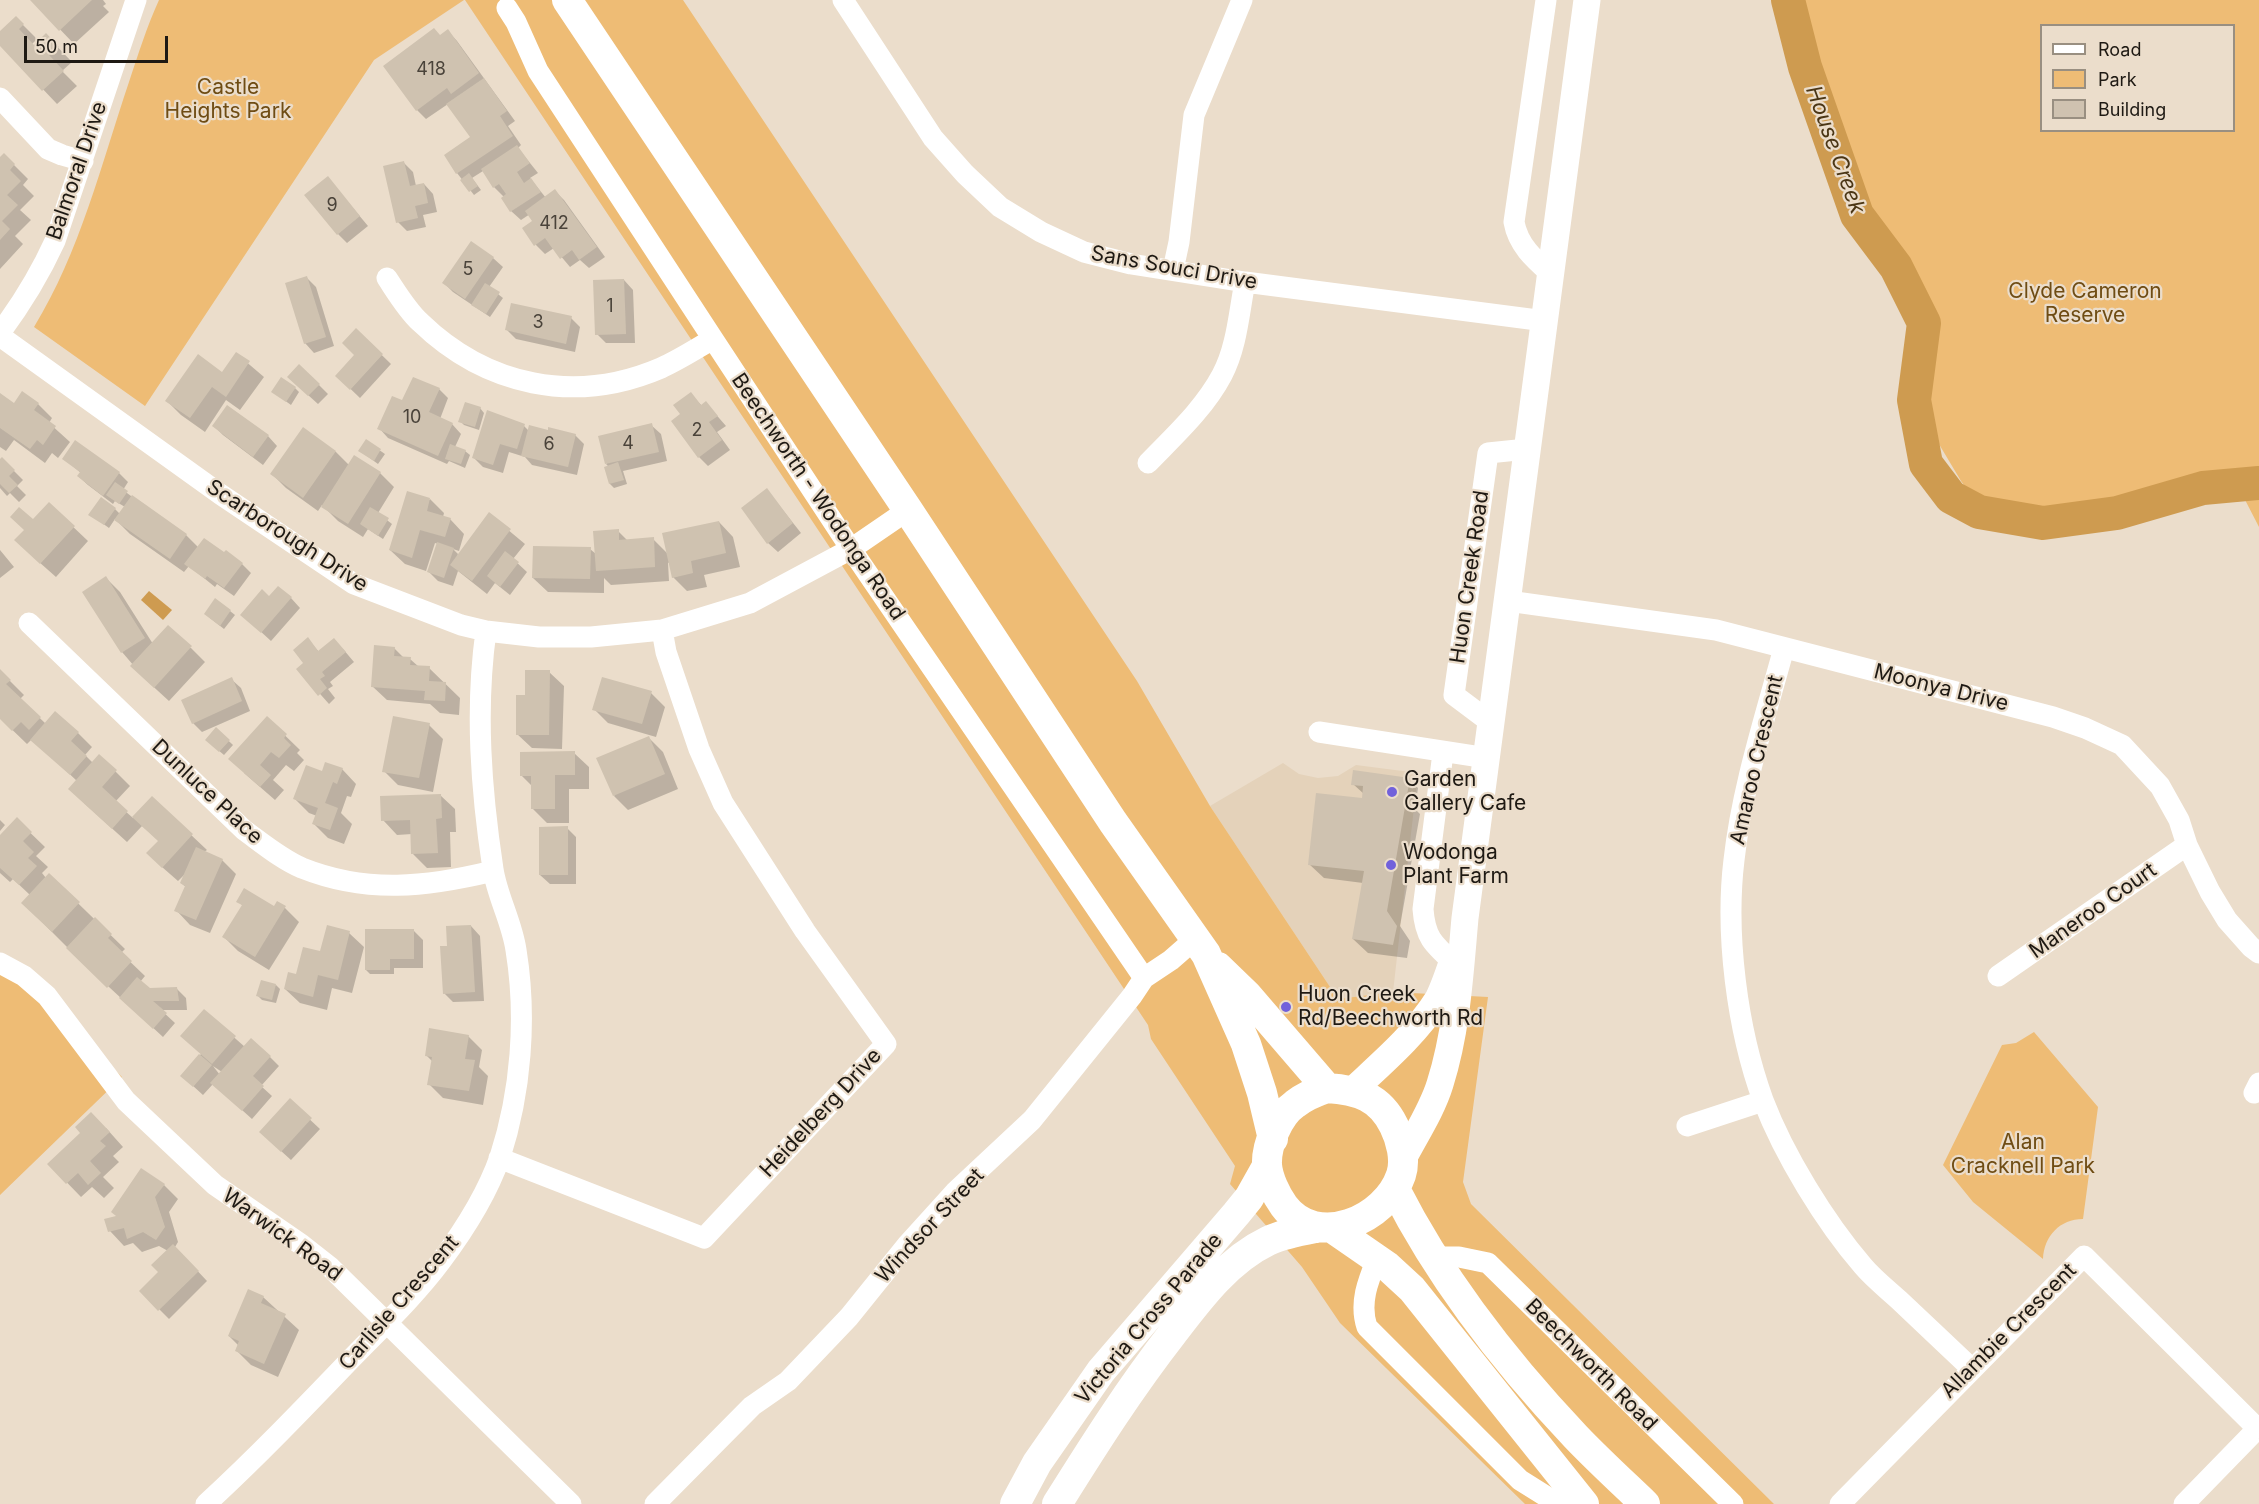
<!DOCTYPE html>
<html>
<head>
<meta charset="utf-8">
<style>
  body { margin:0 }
  #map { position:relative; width:2259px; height:1504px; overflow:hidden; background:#ebddcb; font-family:Inter,sans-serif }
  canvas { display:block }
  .legend { position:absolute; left:2040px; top:24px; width:195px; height:108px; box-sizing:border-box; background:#ebddcb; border:2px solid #998f81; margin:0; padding:8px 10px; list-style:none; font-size:18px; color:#1e1913 }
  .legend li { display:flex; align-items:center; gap:12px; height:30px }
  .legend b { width:30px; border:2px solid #998f81 }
  .scale { position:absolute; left:24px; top:36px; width:144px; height:27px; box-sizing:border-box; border:3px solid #1e1913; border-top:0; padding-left:8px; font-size:18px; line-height:21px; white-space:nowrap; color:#1e1913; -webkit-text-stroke:4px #ebddcb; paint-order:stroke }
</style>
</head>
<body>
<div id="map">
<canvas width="2259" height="1504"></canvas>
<ul class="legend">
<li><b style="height:8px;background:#fff"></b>Road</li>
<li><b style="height:16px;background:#eebc75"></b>Park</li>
<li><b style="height:16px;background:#cfc2b0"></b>Building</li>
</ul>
<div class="scale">50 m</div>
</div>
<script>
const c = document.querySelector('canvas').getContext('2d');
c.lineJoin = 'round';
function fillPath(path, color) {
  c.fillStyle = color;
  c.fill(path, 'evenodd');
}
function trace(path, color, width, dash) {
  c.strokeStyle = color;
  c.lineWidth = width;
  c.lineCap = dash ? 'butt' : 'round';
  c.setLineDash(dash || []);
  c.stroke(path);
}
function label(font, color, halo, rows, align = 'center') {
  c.font = font + ' Inter,sans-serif';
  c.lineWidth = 4.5;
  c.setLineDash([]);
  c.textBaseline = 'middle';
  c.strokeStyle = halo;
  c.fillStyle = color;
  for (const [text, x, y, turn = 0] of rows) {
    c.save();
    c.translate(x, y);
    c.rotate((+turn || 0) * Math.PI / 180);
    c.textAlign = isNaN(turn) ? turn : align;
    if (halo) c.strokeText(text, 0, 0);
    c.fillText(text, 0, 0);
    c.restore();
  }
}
fillPath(new Path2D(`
  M1283 763 1299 774 1318 778 1338 776 1356 765 1418 773 1393 992 1338 999 1210 806Z`), '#e4d2ba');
fillPath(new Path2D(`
  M159 0H464L374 60 145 406 34 327C80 252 101 165 129 82 138 55 147 26 159 0Z
  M465 0H683L1137 681 1210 806 1338 999 1393 992 1488 997 1463 1182 1471 1204 1774 1504H1525L1340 1323 1302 1267 1230 1184 1235 1166 1151 1039 1148 1025Z
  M1798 0H2259V527L2242 494H2150L2080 510 2000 512 1976 502 1961 481 1924 419 1913 322 1858 195 1826 109 1806 23ZM2042 26H2234V130H2042Z
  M0 957 122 1077 0 1195Z
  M2034 1032 2098 1107 2083 1219C2060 1219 2044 1236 2043 1259L1973 1202 1943 1165 2002 1045 2016 1043Z`), '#eebc75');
fillPath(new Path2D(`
  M149 591 172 610 163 620 141 600Z`), '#ce9b50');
fillPath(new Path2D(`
  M32 0H103L106 4 103 6 109 12 74 44Z
  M16 18 37 39 32 44 34 46 46 35 72 62 62 71 77 86 57 104 0 44V33Z
  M448 31 457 41 515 121 508 126 521 145 518 148 538 173 530 178 546 198 555 191 564 200 605 257 589 268 580 260 570 267 554 248 545 254 536 245 534 221 530 214 521 220 511 211 504 197 494 187 483 171 472 178 481 190 474 195 457 173 472 137 448 104 426 119 417 110 385 66Z
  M4 155 28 179 23 185 34 196 20 210 31 220 15 236 23 244 0 269V159Z
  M404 163 413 172 416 186 424 184 433 194 437 212 423 215 426 227 407 231 398 222Z
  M328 178 368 226 347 243 338 234Z
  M471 243 493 258 503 267 489 287 503 298 490 317 453 292 444 283Z
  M306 277 316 287 334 346 314 353 305 343Z
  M624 280 633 290 635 343H606L597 334Z
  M571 318 580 327 575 352 516 339 507 330Z
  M356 330 391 364 360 398 337 376 356 355Z
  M237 354 264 377 240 410 226 400 205 432 181 415 167 401 223 374Z
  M319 385 328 394 318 404 298 386Z
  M295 388 299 392 291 405 273 392Z
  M439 389 448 398 440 419 452 424 461 434 455 447 465 451 470 455 465 468 449 461 447 464 388 438 379 428Z
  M691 394 702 406 706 403 726 426 717 432 730 450 708 466 699 457 682 415Z
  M0 395 14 405 38 404 52 418 49 423 70 442 58 458 52 453 45 463 14 440 6 451 0 447Z
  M480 408 484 413 479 430 464 425 460 421Z
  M651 425 661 434 667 461 623 471 627 484 614 488 610 484 609 467 606 464Z
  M214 426 268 436 277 446 263 465 223 435Z
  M524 426 529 431 575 435 584 444 577 475 532 465 525 457 509 452 503 473 483 467 474 458Z
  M304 429 336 452 349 465 380 473 394 487 378 513 392 524 383 539 368 529 363 537 338 521 322 505 318 511 286 488 272 474Z
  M366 441 385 454 378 464 360 451Z
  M2 459 23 480 17 486 26 495 19 502 10 493 7 496 0 488V461Z
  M64 459 119 473 128 482 123 490 131 496 186 535 198 547 242 564 251 573 234 596 217 584 215 587 189 566 184 572 130 534 115 519 109 528 95 518 115 509 120 514 125 507 115 501 113 504 88 485 78 476 81 473Z
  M767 490 801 533 778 552 768 543Z
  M430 499 444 513 443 517 450 519 464 534 459 551 453 549 458 554 457 557 489 514 525 544 513 559 527 572 510 595 495 583 487 594 458 571 453 586 438 581 429 572 438 544 435 543 426 571 405 564 390 550Z
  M49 504 88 541 56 577 30 554 25 530Z
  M719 522 733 537 740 567 704 575 707 587 687 591 673 577 670 562 668 563 669 581 611 585 604 578V593L548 592 533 578 590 549 596 554 618 531 628 541 653 539 668 554Z
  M0 550 14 567 0 578Z
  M106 578 120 592 153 644 191 648 205 662 169 701 146 680 122 652Z
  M269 598H291L300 608 271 641 259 630Z
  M230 611 235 615 224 629 210 618Z
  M308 639 319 652 343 649 354 662 330 682 333 686 328 689 335 698 329 704 298 669 305 663Z
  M394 648 404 658 410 659 419 667 429 668 460 698 459 715 440 713 430 704 387 700 372 686Z
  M1 672 24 695 20 699 46 724 78 733 92 747 85 755 93 763 100 756 130 786 115 802 133 818 152 798 207 850 204 852 222 860 236 874 210 933 190 925 176 910 186 887 181 883 185 874 178 881 162 867 159 841 142 826 127 842 84 803 77 781 32 739 27 744 0 718Z
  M549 672 564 686 562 749 532 748 517 734 526 697Z
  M231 679 241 688 250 711 202 732 193 723Z
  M651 693 665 707 656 737 608 723 594 709Z
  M267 718 300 750 297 753 304 760 294 771 286 765 273 780 284 790 275 800 244 773Z
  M429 725 443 739 433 792 398 785 384 771Z
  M216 729 233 745 224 755 211 744Z
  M649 738 663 752 678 789 628 810 614 796Z
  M574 753 589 767V789H569V823H547L532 808V786L521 775Z
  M342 769 356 784 351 797 347 796 341 813 352 824 344 844 328 838 314 824 317 816 309 813 295 799 322 773Z
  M1409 779 1418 788 1415 809 1420 814 1400 926 1410 941 1407 958 1368 953 1353 939 1363 883 1324 878 1309 864 1366 801 1364 794 1353 784Z
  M440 795 455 809 456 832H450L451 867 427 868 413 854 412 834 397 835 383 820Z
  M0 820 5 825 0 831Z
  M17 820 45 847 36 856 48 867 42 873 46 878 49 875 125 949 121 953 145 976 140 982 150 989H177L186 998 187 1010H161L175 1023 163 1037 82 962 37 917 30 895 13 879 10 882 0 873V837Z
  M567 828 576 837V884H550L540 875Z
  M238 901 285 908 299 922 269 970 238 951 224 937 243 906Z
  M471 926 480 936 484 1001 453 1002 444 993Z
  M414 931 423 940V968H394V974H370L366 970Z
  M349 933 364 947 352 993 332 988 327 1010 300 1003 285 989 321 953Z
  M276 985 280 989 276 1003 262 1000 258 996Z
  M204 1011 245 1047 270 1057 279 1066 261 1086 272 1096 252 1119 213 1084 203 1095 182 1076 201 1054ZM213 1066 222 1072 220 1075Z
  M468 1036 482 1050 479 1067 488 1076 483 1105 443 1098 429 1084 433 1062 426 1055Z
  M290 1101 320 1129 291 1160 270 1141Z
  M106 1128 123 1147 113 1156 119 1162 103 1177 114 1188 104 1198 92 1187 81 1197 49 1164Z
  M164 1185 178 1199 169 1212 178 1242 175 1247 207 1281 169 1319 141 1291 160 1272 168 1251 159 1246 142 1252 133 1243 124 1246 110 1231 118 1217Z
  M263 1297 299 1330 278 1377 251 1365 237 1351 239 1346 229 1336Z`), '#0003');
trace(new Path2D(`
  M1788 0 1805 67 1857 215 1896 267 1924 323 1914 400 1926 464 1951 497 1979 512 2043 523 2117 513 2203 488 2259 483`), '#ce9b50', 34);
fillPath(new Path2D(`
  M30 0H92L59 31Z
  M16 16 24 24 19 29 34 45 46 33 59 47 49 55 64 71 42 91 0 46V31Z
  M434 28 440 35 448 29 479 73 451 94 447 88 416 111 383 66Z
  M484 78 507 111 500 116 513 136 456 174 444 155 470 137 446 104Z
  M517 145 530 163 517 172 524 183 531 178 541 192 510 212 501 198 506 194 499 184 493 188 481 169Z
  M4 153 15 164 10 170 21 181 7 195 18 205 2 221 10 229 0 240V157Z
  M404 161 410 186 424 183 428 203 415 206 418 218 396 223 383 166Z
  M469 173 478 186 469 192 460 180Z
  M328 176 360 216 337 235 304 195Z
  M555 189 597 247 579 260 572 250 560 259 545 238 534 246 522 228 532 221 525 211Z
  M471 241 494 257 465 299 442 283Z
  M307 276 326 337 304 344 285 283Z
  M624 279 626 334 595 335 593 280Z
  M485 283 500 292 486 314 471 305Z
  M511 303 572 316 566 344 505 330Z
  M356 328 383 354 350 390 335 376 354 355 342 343Z
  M236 352 250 361 226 397 212 387 190 418 165 401 198 354 222 372Z
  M299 364 320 384 308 396 287 377Z
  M281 377 296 387 286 402 271 392Z
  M413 377 440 388 429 412 453 423 438 456 377 429 392 396 402 400Z
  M22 391 39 403 34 410 56 426 43 445 37 440 30 449 0 428V393L14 403Z
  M691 392 701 405 706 401 718 416 709 422 722 440 698 458 671 421 680 414 673 405Z
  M465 402 481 407 475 427 458 422Z
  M227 405 269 435 253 457 212 426Z
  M487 410 525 424 517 449 500 444 493 465 472 458Z
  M652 423 659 452 605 464 598 436Z
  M529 425 548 430V427L576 434 568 467 521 456Z
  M303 427 336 451 303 498 270 474Z
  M366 439 381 449 374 461 358 451Z
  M75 440 120 472 103 496 77 476 80 472 62 459Z
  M450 444 466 450 461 464 445 459Z
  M354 455 381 472 348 524 321 507Z
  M2 457 15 470 9 476 18 485 9 493 0 484V459Z
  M618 462 624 480 609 484 604 467Z
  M115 482 128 491 119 504 106 495Z
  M767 488 793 523 767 544 741 508Z
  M407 491 430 498 427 511 451 518 445 537 420 530 412 558 389 550Z
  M132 495 187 534 170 559 114 520Z
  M101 497 116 508 104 525 88 515Z
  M49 502 75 526 40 564 14 540 24 530 10 517 19 507 33 519Z
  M370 507 389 518 378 536 360 524Z
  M489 512 511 529 472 581 450 565Z
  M719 521 726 553 691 561 693 573 672 578 662 533Z
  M619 529V540L654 537 655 567 596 571 593 531Z
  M204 538 224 552 226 550 243 563 224 588 207 576 205 579 184 564Z
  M437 542 454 548 444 578 427 572Z
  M533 546 591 547 590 579 532 578Z
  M505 551 519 562 500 587 487 576Z
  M106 576 145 638 121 653 82 592Z
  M278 586 292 597 261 633 240 615 262 589 269 596Z
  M215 598 231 610 220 626 204 614Z
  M168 625 192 646 154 688 130 666Z
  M308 637 318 651 334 638 346 652 322 672 325 676 320 679 327 688 318 696 296 669 303 663 293 650Z
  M374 645 395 647 394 656 411 657 410 665 430 666 429 681 446 682 445 701 424 700 425 691 371 687Z
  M0 669 11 680 6 684 41 717 29 730 21 722 12 731 0 719Z
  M525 670H550L549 735H516V695H525Z
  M232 677 242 701 192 724 181 700Z
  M602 677 652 691 642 724 592 710Z
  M55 711 79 732 71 741 87 756 70 775 30 740Z
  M267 716 287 734 284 738 291 745 279 758 271 752 260 765 271 775 260 787 228 759Z
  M393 716 430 723 419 778 382 772Z
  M216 727 230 740 219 752 205 740Z
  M649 736 665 774 613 796 596 758Z
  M575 751V775H555V809H531V776H520V752Z
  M99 754 117 770 102 787 128 811 112 829 68 789Z
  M325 762 343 768 337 784 333 782 325 803 338 808 330 830 312 824 318 808 293 799 306 765 322 771Z
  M1353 770 1410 778 1387 911 1397 926 1393 945 1352 939 1364 871 1308 865 1316 793 1362 798 1363 786 1351 785Z
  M441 794 442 818 436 819 438 853 411 854 410 820 381 821 380 796Z
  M152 796 193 834 162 868 146 853 158 841 132 817Z
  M17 817 32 832 23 841 34 852 28 858 37 866 19 885 0 868V835Z
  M568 826V875H539V827Z
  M196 847 223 859 196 920 174 911 185 886 180 883Z
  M49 873 80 902 52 932 21 903Z
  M244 888 274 906 277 901 286 906 255 957 222 937 242 905 236 902Z
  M95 917 112 934 108 938 132 961 107 988 66 948Z
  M327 925 350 931 338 980 318 975 313 997 284 989 288 972 296 974 303 947 320 951Z
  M471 925 475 992 443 994 440 946H447L446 926Z
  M365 929H414V959H390V970H365Z
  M137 977 150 988 177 987 179 1001H153L167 1013 153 1029 119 998Z
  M261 980 276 984 272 1000 256 996Z
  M204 1009 236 1036 212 1064 180 1036Z
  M429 1028 469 1035 465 1059 475 1060 469 1091 427 1085 432 1057 425 1056Z
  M251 1038 271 1056 253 1076 264 1086 242 1111 210 1083Z
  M199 1054 212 1065 193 1087 180 1076Z
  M290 1098 312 1118 281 1152 259 1132Z
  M91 1112 110 1132 100 1141 106 1146 90 1161 101 1173 88 1185 78 1173 66 1184 47 1164 80 1133 75 1127Z
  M141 1168 165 1184 155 1197 165 1227 156 1240 143 1232 127 1239 124 1228 108 1232 104 1219 116 1216 111 1212Z
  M173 1244 199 1271 158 1311 139 1291 158 1272 151 1265Z
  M248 1289 264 1296 261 1303 286 1314 264 1364 235 1351 239 1341 228 1336Z`), '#cfc2b0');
trace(new Path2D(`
  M843 0 933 138 965 174 1000 207 1041 232 1084 252 1131 264 1245 282 1545 321
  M1546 0 1514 222C1518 245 1534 259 1551 274
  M507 8 516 22 538 71 713 339 851 549 1144 978
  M0 98 48 149 62 155 83 161
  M1173 270 1179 242 1194 115 1242 0
  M387 278C397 293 407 310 420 322 486 386 575 405 661 368 679 360 696 349 713 339
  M0 333C23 302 39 276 55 241L136 0
  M0 336 220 494 354 584 461 625 486 631 539 637H591L662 630 750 603 851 549 908 510
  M1148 463C1174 436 1204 409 1222 375 1237 347 1239 312 1245 282
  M1508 601 1716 630 2053 717 2085 728 2122 745 2160 786 2179 820 2187 845 2210 892 2227 920 2251 947 2259 953
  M29 623 244 830C262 843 281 859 302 868 367 894 427 887 493 871
  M1784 648C1765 718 1742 788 1734 860 1725 934 1737 1029 1763 1100 1784 1155 1825 1222 1863 1266 1874 1279 1887 1289 1899 1300 1923 1323 1948 1346 1972 1369
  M1490 722 1454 695 1488 453 1527 449
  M1319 732 1487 758
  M1443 753 1423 909C1425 937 1433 944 1453 962
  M0 963 24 976 47 996 126 1101 215 1185 302 1245 330 1267 571 1504
  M1998 976 2187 845
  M2254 1093 2259 1083
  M1687 1126 1763 1101
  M499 1158 704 1238 886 1044 805 931 723 803 699 749 666 652 662 630
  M1435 1257H1459L1488 1263 1733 1504
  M1377 1259C1368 1281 1359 1303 1367 1327L1520 1480 1555 1502 1580 1499
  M206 1504C256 1458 303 1409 350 1360 381 1328 415 1296 441 1261 465 1229 487 1194 500 1157 521 1092 527 1018 516 950 512 922 497 896 493 869 481 790 475 710 486 631
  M655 1504 752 1406 788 1381 849 1317 907 1245 955 1192 1032 1120 1132 996 1144 978 1171 960 1195 939
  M1840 1504 2084 1256 2257 1428
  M2184 1504 2259 1427`), '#fff', 21);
trace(new Path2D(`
  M1353 1090C1383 1062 1416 1034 1438 999 1444 987 1449 972 1453 960
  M1403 1159C1416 1134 1432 1110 1440 1084 1457 1030 1460 974 1465 918L1587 0`), '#fff', 27);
trace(new Path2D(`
  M567 0 908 510 1113 822 1206 954 1246 1044 1262 1093 1273 1139
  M1218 967 1247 995 1327 1088
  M1327 1088C1358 1090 1380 1097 1394 1126 1401 1140 1406 1160 1401 1175 1386 1220 1317 1250 1284 1206 1276 1195 1268 1178 1267 1165 1266 1145 1279 1115 1295 1104 1305 1096 1315 1092 1327 1088Z
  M1395 1189C1441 1280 1506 1363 1576 1437 1598 1460 1622 1482 1645 1504
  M1332 1228 1387 1266 1412 1289 1584 1504
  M1015 1504 1037 1463 1101 1371 1236 1214 1249 1198 1267 1166
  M1057 1504C1094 1445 1130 1388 1173 1333 1199 1299 1228 1260 1268 1241 1283 1234 1300 1231 1316 1228`), '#fff', 30);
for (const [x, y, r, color] of [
  [1392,792,6,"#7161db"],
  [1391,865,6,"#7161db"],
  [1286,1007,6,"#7161db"]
]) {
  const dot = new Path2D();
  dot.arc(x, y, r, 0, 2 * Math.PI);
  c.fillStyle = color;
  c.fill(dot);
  trace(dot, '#ebddcb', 2);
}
label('18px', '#4a433a', null, [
  ["418",431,70],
  ["9",332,206],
  ["412",554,224],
  ["5",468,270],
  ["1",610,307],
  ["3",538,323],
  ["10",412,418],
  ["2",697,431],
  ["4",628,444],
  ["6",549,445]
]);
label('21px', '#6f4c13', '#ebddcb', [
  ["Castle",228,88],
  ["Heights Park",228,112],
  ["Clyde Cameron",2085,292],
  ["Reserve",2085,316],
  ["Alan",2023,1143],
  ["Cracknell Park",2023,1167]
]);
label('21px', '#1e1913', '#ebddcb', [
  ["Balmoral Drive",77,171,-71],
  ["Sans Souci Drive",1174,268,10],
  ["Beechworth - Wodonga Road",818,497,56],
  ["Scarborough Drive",287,536,33],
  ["Huon Creek Road",1470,577,-82],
  ["Moonya Drive",1941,688,14],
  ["Amaroo Crescent",1757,760,-77],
  ["Dunluce Place",207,792,43],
  ["Maneroo Court",2093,911,-35],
  ["Heidelberg Drive",821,1113,-47],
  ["Windsor Street",930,1226,-47],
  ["Warwick Road",282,1235,36],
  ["Carlisle Crescent",399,1303,-49],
  ["Victoria Cross Parade",1149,1319,-50],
  ["Allambie Crescent",2009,1331,-45],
  ["Beechworth Road",1591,1365,45]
]);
label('21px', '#1e1913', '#ebddcb', [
  ["Garden",1404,780],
  ["Gallery Cafe",1404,804],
  ["Wodonga",1403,853],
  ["Plant Farm",1403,877],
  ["Huon Creek",1298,995],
  ["Rd/Beechworth Rd",1298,1019]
], 'left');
label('italic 22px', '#4b3615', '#ebddcb', [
  ["House Creek",1835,150,70]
]);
</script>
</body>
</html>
